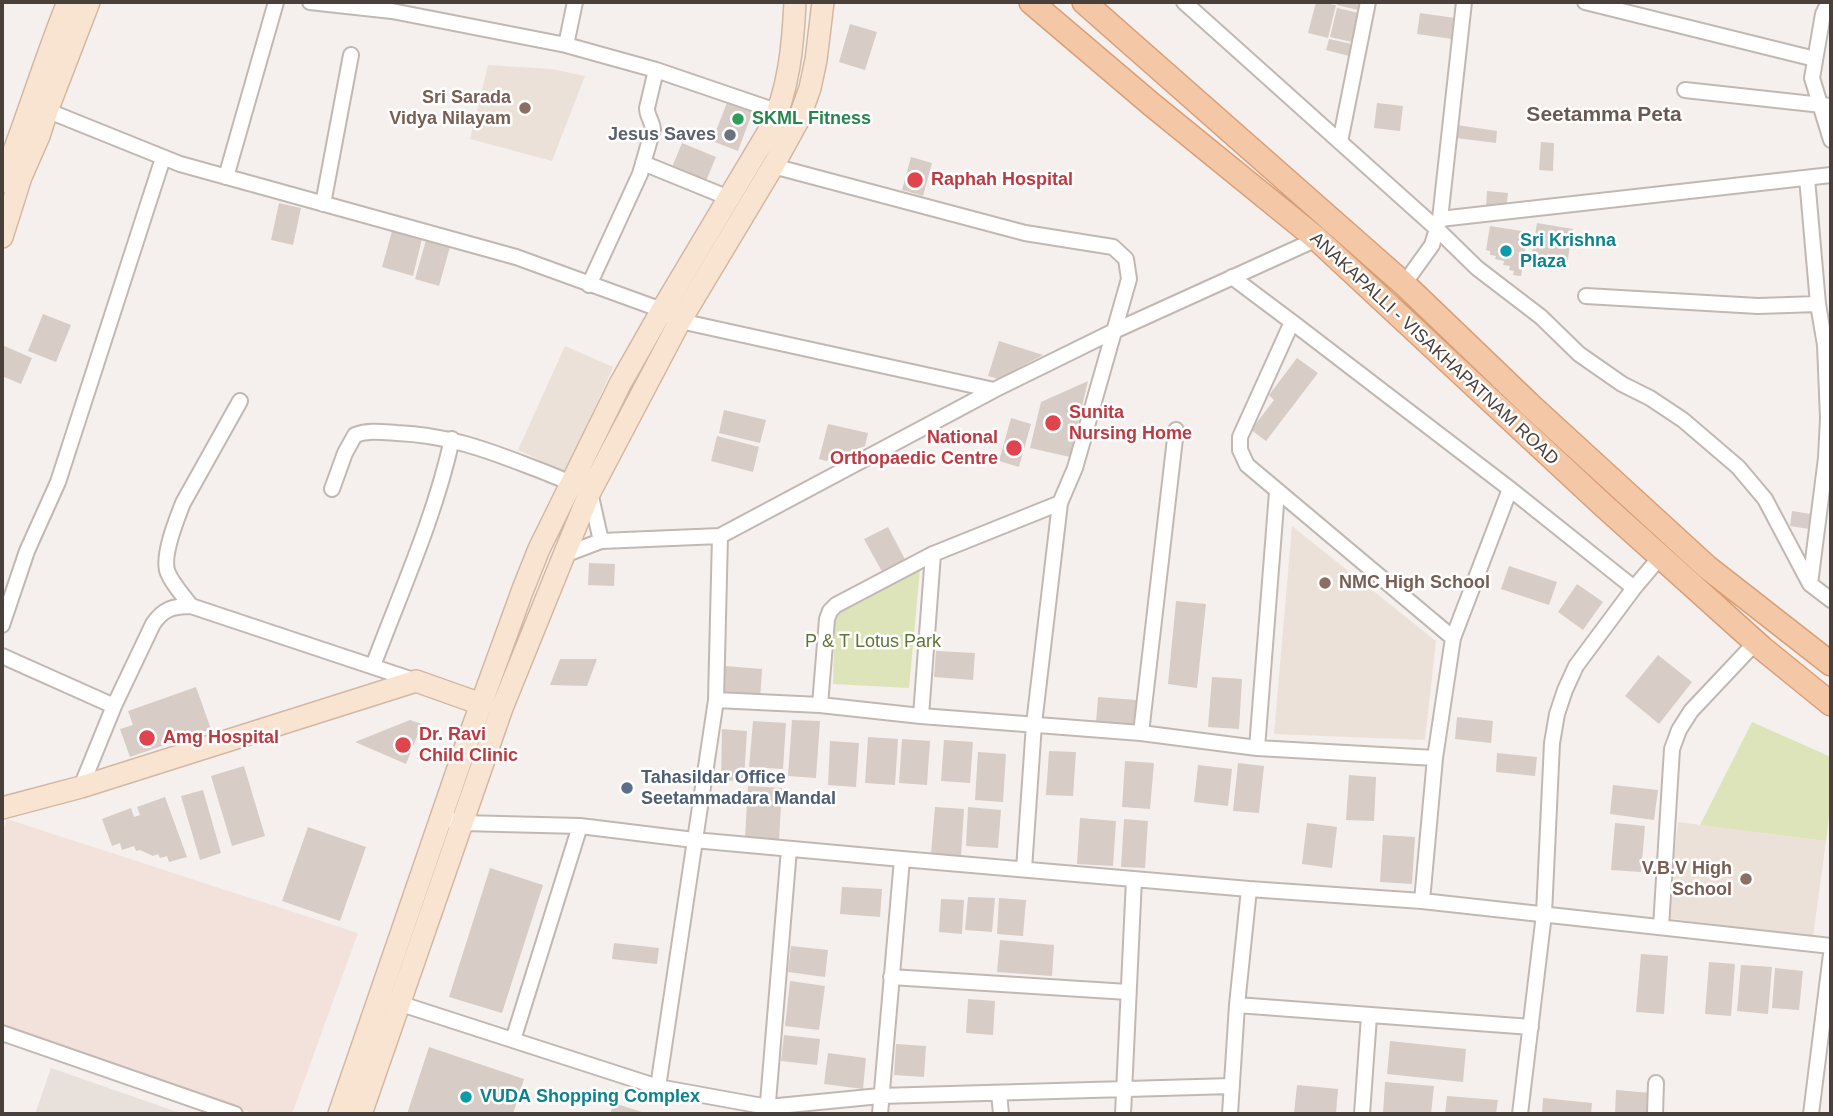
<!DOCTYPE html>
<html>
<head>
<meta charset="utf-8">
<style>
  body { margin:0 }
  #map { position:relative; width:1833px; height:1116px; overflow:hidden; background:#f5f0ed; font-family:Arial,sans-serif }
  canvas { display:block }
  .frame { position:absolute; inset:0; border:4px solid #493f3b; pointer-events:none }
</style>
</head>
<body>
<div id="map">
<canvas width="1833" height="1116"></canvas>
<div class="frame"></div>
</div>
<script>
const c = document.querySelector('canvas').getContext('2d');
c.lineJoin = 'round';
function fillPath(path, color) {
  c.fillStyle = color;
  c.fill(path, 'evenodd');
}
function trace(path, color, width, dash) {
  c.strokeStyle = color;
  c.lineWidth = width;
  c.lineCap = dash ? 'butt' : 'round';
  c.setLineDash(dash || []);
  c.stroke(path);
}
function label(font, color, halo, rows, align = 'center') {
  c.font = font + ' Arial,sans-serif';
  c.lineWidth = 5;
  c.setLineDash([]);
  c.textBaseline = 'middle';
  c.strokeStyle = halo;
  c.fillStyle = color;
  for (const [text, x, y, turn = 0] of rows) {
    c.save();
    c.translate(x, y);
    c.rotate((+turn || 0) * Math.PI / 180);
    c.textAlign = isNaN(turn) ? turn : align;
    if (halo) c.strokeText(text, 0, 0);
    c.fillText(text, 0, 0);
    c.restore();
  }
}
fillPath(new Path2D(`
  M51 1068 183 1114H35Z`), '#e8e0db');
fillPath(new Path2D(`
  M7 819 358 933 292 1114H256L2 1029V833Z`), '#f3e2db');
fillPath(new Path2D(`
  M488 65 552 69 585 76 552 161 470 139Z
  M565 346 613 367 566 472 518 450Z
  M1292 526 1436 641 1425 740 1274 734Z
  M1678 822 1826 841 1813 937 1666 918Z`), '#ece1d8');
fillPath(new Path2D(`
  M920 569 909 688 833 684 835 612Z
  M1752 722 1831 757V799L1826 841 1700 825Z`), '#dde4ba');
fillPath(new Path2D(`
  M1316 2 1336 5 1328 38 1308 33Z
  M1338 2H1360L1358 10 1337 5Z
  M1337 8 1359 13 1352 42 1330 37Z
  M1420 13 1455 18 1452 39 1417 34Z
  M850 24 877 32 865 70 839 62Z
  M1329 39 1352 44 1349 56 1326 50Z
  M730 95 755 105 738 151 712 141Z
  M1377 103 1403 106 1400 131 1374 128Z
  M1457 125 1497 131 1496 143 1456 138Z
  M1541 142 1554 143 1553 171 1539 170Z
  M682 143 716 157 706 181 672 167Z
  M911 157 932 163 923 196 902 190Z
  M1487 191 1508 193 1506 209 1486 207Z
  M279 203 301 208 293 245 271 240Z
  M1537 223 1573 229 1566 270 1530 265Z
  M1490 226 1528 232 1521 276 1513 275 1514 271 1509 270 1510 266 1503 265 1504 261 1495 259 1496 256 1490 255V251L1486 250Z
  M392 231 422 239 413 276 382 267Z
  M426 240 450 247 439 286 415 279Z
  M43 314 71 325 56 362 28 351Z
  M999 341 1043 355 998 379 988 376Z
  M2 345 32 358 21 384 2 376Z
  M1297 358 1318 373 1266 441 1251 430 1274 400 1269 395Z
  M1088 381 1070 457 1030 448 1041 402Z
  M724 410 766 420 760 443 719 433Z
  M1011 418 1031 424 1019 467 999 461Z
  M828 424 868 433 865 446 826 461 819 459Z
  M717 436 759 447 753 472 711 461Z
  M1792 511 1817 515 1815 530 1790 526Z
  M888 527 908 565 885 577 864 539Z
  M589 563 615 564 614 586 588 585Z
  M1509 566 1557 582 1549 605 1501 589Z
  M1577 584 1603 602 1583 630 1558 612Z
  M1176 601 1206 604 1197 688 1168 684Z
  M936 651 975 653 973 680 934 677Z
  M1658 655 1692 682 1659 724 1625 696Z
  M560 659H597L587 686 550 685Z
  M725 666 762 669 760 700 723 698Z
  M1212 677 1242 679 1239 729 1208 727Z
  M196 687 211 729 130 757 120 729 133 725 128 711Z
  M1098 697 1136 700 1134 726 1096 723Z
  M1457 717 1493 721 1491 743 1455 739Z
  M410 720 422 724 406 764 355 742Z
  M792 720 820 721 816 778 788 776Z
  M753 721 786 723 783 769 749 767Z
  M722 729 747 731 744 779 721 782Z
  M868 737 898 739 895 785 865 783Z
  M902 739 930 741 927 785 899 783Z
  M944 740 973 742 970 783 941 781Z
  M830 741 859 743 856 787 828 785Z
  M1049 751 1076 752 1073 796 1046 795Z
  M978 752 1006 754 1003 802 975 800Z
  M1497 753 1537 757 1535 776 1496 772Z
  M1125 761 1154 763 1150 809 1122 807Z
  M1238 763 1264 766 1259 813 1233 811Z
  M1198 765 1232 769 1228 806 1194 802Z
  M244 766 265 836 232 846 211 776Z
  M1349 775 1376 777 1374 821 1346 820Z
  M1613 785 1658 790 1654 820 1610 814Z
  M748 786 782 788 779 840 745 837Z
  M203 790 221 853 200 860 181 796Z
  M165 797 187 857 169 862 167 856 160 858 158 854 153 856 140 850 136 851 134 846 122 850 120 843 112 846 102 819 131 808 134 817 140 815 137 807Z
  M935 807 964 809 961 856 931 854Z
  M968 807 1001 810 998 848 966 846Z
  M1080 818 1116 821 1113 866 1077 864Z
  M1124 819 1148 821 1145 868 1121 867Z
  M1307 823 1337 827 1332 868 1302 864Z
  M1615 823 1645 826 1641 872 1611 870Z
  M308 827 366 847 340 921 282 901Z
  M1383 835 1415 837 1412 884 1380 882Z
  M490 868 543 885 502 1013 449 997Z
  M842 887 882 889 880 917 840 914Z
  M968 897 995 898 992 932 965 930Z
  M999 898 1026 900 1023 936 997 934Z
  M941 899 964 900 962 934 939 932Z
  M1000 940 1054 945 1052 976 997 972Z
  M614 943 659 948 657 964 612 959Z
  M791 946 828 950 825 977 788 972Z
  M1641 954 1668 956 1664 1014 1636 1012Z
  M1709 962 1735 964 1731 1016 1705 1014Z
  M1741 965 1772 967 1768 1014 1737 1011Z
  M1775 968 1803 971 1799 1010 1772 1008Z
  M790 981 825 986 819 1030 785 1026Z
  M968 999 995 1001 993 1035 966 1033Z
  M784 1035 820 1039 817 1065 781 1061Z
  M1390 1041 1466 1049 1463 1082 1387 1074Z
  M896 1044 926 1046 924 1077 894 1075Z
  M429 1047 524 1079 513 1114H407Z
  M828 1053 866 1058 863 1089 824 1084Z
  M1385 1082 1434 1086 1431 1114H1383Z
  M1297 1085 1338 1089 1336 1114H1294Z
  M1616 1090 1651 1093 1650 1114H1615Z
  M1447 1096 1498 1100 1496 1114H1445Z
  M1543 1098 1592 1103 1591 1114H1542Z
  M614 1103 648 1114H610Z`), '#d8ccc6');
const street = new Path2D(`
  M310 2 392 11 566 45
  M575 2 566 45 656 70 785 114
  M1184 2 1436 228 1477 268 1541 317 1579 354 1622 384 1650 398 1683 420 1738 467 1765 499 1810 584 1831 600
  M1585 2 1815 59
  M1829 2 1823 14 1812 78 1831 140
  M1685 90 1831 106
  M41 108 180 164 516 257 662 310 680 321 994 390
  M1340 142 1368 2
  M643 163 729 198
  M773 166 1025 233 1113 247 1126 259 1129 279 1075 468 1060 503 1034 724 1024 869
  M226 177 276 2
  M1807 178 1818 304 1825 345 1828 418 1826 458 1810 584
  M323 204 351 55
  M1440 219 1464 2
  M1232 277 1292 322
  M1404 284 1432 245 1440 219 1831 175
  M589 285 640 174 653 129C652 121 647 116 647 108L656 70
  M1586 296 1758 306 1818 304
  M332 489 345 453 355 435C369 430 382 432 397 433 445 435 482 448 526 465 548 473 569 482 590 492L601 541
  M564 555 601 541 720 536 994 390 1112 332 1317 239
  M191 606C183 595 173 585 168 573 161 558 177 518 183 503L240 401
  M2 625 27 551 58 482 163 158
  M1453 638 1247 465 1240 450V437L1292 322 1510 489 1634 588
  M2 656 114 706
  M373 666C401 591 435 517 452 439
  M716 700 720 536
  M820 705 827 619 830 611 836 605 933 554 1060 503
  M921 716 933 554
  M1141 733 1176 430
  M1257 748 1277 492
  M1435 758 1453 638 1510 489
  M81 787 114 706 153 624C163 609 173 606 191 606L416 681
  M441 817 462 823 580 826 694 840 902 859 1249 889 1422 901 1831 946
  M1661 927 1672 749 1679 730 1691 711 1756 642
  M891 977 1128 992
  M392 1001 658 1087 768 1107 880 1096 1232 1086
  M1237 1005 1531 1027
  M2 1033 235 1114
  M513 1040 580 826
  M658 1087 716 700 820 705 921 716 1141 733 1257 748 1435 758 1422 901
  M999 1093 1001 1114
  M767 1114 789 849
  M880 1114 902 859
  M1123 1114 1134 879
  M1230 1114 1237 1005 1249 889
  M1362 1114 1369 1016
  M1520 1114 1544 914 1552 743 1557 714 1565 690 1576 666 1634 588 1661 556
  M1655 1114 1656 1083
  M1811 1114 1831 954`);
const secondary = new Path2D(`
  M2 182C26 123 44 61 68 2
  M2 237 21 177 39 136 47 111 89 2
  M2 808 81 787 416 681 481 704
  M339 1114 464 751 523 589 539 549 620 384 662 310 770 129C789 90 793 45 795 2
  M361 1114 502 708 564 555 590 492 680 321 773 166 799 119 810 88 816 60 823 2`);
const primary = new Path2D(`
  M1031 2 1151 104 1317 239 1603 505 1762 648 1831 704
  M1084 2 1404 284 1529 404 1707 567 1831 664`);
trace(street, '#c2b8b3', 18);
trace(secondary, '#d2b8a3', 24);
trace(primary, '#d89f77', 26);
trace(street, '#fff', 14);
trace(secondary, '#f9e4d2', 21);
trace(primary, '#f4c7a6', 23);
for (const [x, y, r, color] of [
  [525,108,7,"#8d6e63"],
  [738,119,7,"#2e9e5b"],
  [730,135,7,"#6b7280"],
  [915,180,9,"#e0444e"],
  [1506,251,7,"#0f9aa8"],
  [1053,423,9,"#e0444e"],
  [1014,448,9,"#e0444e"],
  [1325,583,7,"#8d6e63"],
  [147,738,9,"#e0444e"],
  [403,745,9,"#e0444e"],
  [627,788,7,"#5c6f8a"],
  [1746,879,7,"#8d6e63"],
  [466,1097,7,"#0f9aa8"]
]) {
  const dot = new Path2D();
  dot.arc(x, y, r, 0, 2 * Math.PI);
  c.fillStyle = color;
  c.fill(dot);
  trace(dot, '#fff', 2.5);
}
label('bold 18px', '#785e54', '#fff', [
  ["Sri Sarada",511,98],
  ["Vidya Nilayam",511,119],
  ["NMC High School",1339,583,"left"],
  ["V.B.V High",1732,869],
  ["School",1732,890]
], 'right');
label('bold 18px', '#27864d', '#fff', [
  ["SKML Fitness",752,119]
], 'left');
label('bold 18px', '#5b616d', '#fff', [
  ["Jesus Saves",716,135]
], 'right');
label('bold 18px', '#be3a42', '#fff', [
  ["Raphah Hospital",931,180],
  ["Sunita",1069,413],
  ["Nursing Home",1069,434],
  ["National",998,438,"right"],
  ["Orthopaedic Centre",998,459,"right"],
  ["Dr. Ravi",419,735],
  ["Child Clinic",419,756],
  ["Amg Hospital",163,738]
], 'left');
label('bold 18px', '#0d838f', '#fff', [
  ["Sri Krishna",1520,241],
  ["Plaza",1520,262],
  ["VUDA Shopping Complex",480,1097]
], 'left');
label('18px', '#493f3b', '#fff', [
  ["ANAKAPALLI - VISAKHAPATNAM ROAD",1434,349,43]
]);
label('18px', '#5f7533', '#fff', [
  ["P & T Lotus Park",873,642]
]);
label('bold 18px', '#4e5e75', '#fff', [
  ["Tahasildar Office",641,778],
  ["Seetammadara Mandal",641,799]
], 'left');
label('bold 21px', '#6a5a53', '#fff', [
  ["Seetamma Peta",1604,115]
]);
</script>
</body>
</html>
